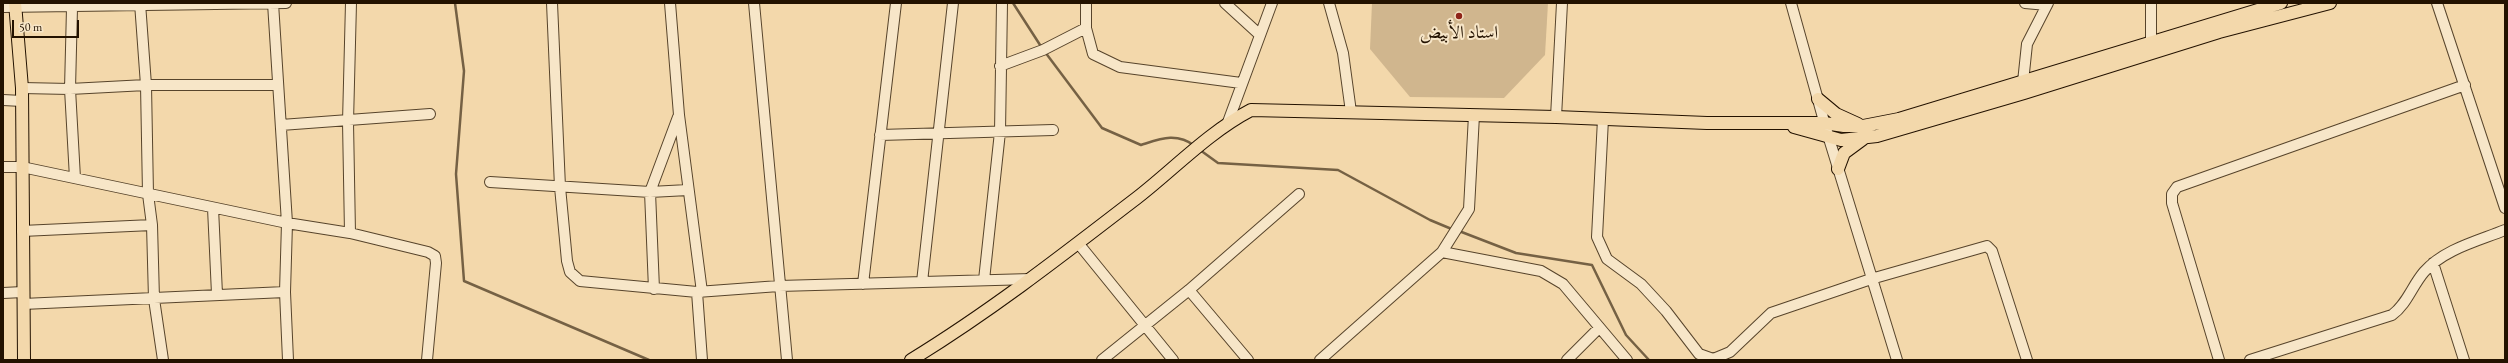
<!DOCTYPE html>
<html>
<head>
<meta charset="utf-8">
<style>
  body { margin:0 }
  #map { position:relative; width:2508px; height:363px; overflow:hidden; background:#f3d8ab; font-family:"EB Garamond",serif }
  canvas { display:block }
  .frame { position:absolute; inset:0; border:4px solid #231200; pointer-events:none }
  .scale { position:absolute; left:12px; top:20px; width:67px; height:18px; box-sizing:border-box; border:2px solid #231200; border-top:0; padding-left:5px; font-size:12px; line-height:14px; white-space:nowrap; color:#231200; -webkit-text-stroke:3px #f7e6c8; paint-order:stroke }
</style>
</head>
<body>
<div id="map">
<canvas width="2508" height="363"></canvas>
<div class="frame"></div>
<div class="scale">50 m</div>
</div>
<script>
const c = document.querySelector('canvas').getContext('2d');
c.lineJoin = 'round';
function fillPath(path, color) {
  c.fillStyle = color;
  c.fill(path, 'evenodd');
}
function trace(path, color, width, dash) {
  c.strokeStyle = color;
  c.lineWidth = width;
  c.lineCap = dash ? 'butt' : 'round';
  c.setLineDash(dash || []);
  c.stroke(path);
}
function label(font, color, halo, rows, align = 'center') {
  c.font = font + ' "EB Garamond",Amiri,serif';
  c.lineWidth = 4;
  c.setLineDash([]);
  c.textBaseline = 'middle';
  c.strokeStyle = halo;
  c.fillStyle = color;
  for (const [text, x, y, turn = 0] of rows) {
    c.save();
    c.translate(x, y);
    c.rotate((+turn || 0) * Math.PI / 180);
    c.textAlign = isNaN(turn) ? turn : align;
    if (halo) c.strokeText(text, 0, 0);
    c.fillText(text, 0, 0);
    c.restore();
  }
}
fillPath(new Path2D(`
  M1372 3H1548L1545 55 1504 98 1410 97 1370 49Z`), '#d0b68e');
trace(new Path2D(`
  M455 3 464 71 456 174 464 281 649 360
  M1013 3 1042 48
  M1045 52 1102 128 1141 145C1160 139 1176 132 1195 146
  M1200 150 1218 163 1338 170 1430 220 1454 230
  M1459 231 1516 253 1592 265 1626 335 1649 360`), '#756144', 2.5);
const minor = new Path2D(`
  M140 3 146 85 148 194 152 225 154 299 163 360
  M273 3 287 223 285 292 288 360
  M552 3 560 187 567 261 570 272 580 281 697 292 779 286 1031 279
  M670 3 679 115 702 292
  M754 3 787 360
  M1086 3V28L1093 54 1120 67 1241 83
  M1225 3 1260 35
  M1329 3 1343 53 1351 112
  M1791 3 1827 132 1897 360
  M2025 3 2047 5
  M2437 3 2505 208
  M3 7 286 3
  M72 8 70 89 75 178
  M2151 49V3
  M1000 66 1043 50 1086 28
  M2023 82 2027 44 2048 3
  M22 88 70 89 146 85H278
  M3 100 22 101
  M1556 117 1562 3
  M1603 119 1597 237 1607 259 1641 284 1666 311 1699 354 1713 359 1730 352 1771 313 1871 279 1987 246 1992 251 2027 360
  M1228 122 1272 3
  M281 125 430 114
  M880 135 1053 130
  M3 167H22L287 223 350 233 428 252 435 256 436 263 427 360
  M490 182 650 192 688 190
  M213 208 217 294
  M22 231 152 225
  M350 233 348 122 351 3
  M1078 243 1173 360
  M1442 252 1541 271 1563 284 1627 360
  M2433 263 2464 360
  M984 280 1000 132 1002 3
  M922 282 953 3
  M863 284 896 3
  M654 289 650 192 678 117
  M1189 290 1248 360
  M697 292 702 360
  M3 293 23 292
  M23 304 285 292
  M1102 360 1189 290 1299 194
  M1320 360 1442 252 1469 209 1474 115
  M1567 360 1599 328
  M2219 360 2172 203V194L2177 187 2465 85
  M2250 360 2392 315C2407 304 2412 286 2424 272 2444 249 2478 241 2505 230`);
const major = new Path2D(`
  M15 3 22 88 24 360
  M1818 99 1836 114 1858 124
  M1794 127 1841 140 1877 136 2024 93 2219 32 2330 3
  M1838 169 1844 153 1863 139
  M911 360C991 311 1064 254 1138 197 1175 168 1209 132 1251 110L1556 117 1707 123H1824L1844 126H1863L1899 119 2281 3`);
trace(minor, '#57442b', 12);
trace(major, '#231200', 14);
trace(minor, '#f7e6c8', 10);
trace(major, '#f3d8ab', 12);
for (const [x, y, r, color] of [
  [1459,16,4,"#8f2418"]
]) {
  const dot = new Path2D();
  dot.arc(x, y, r, 0, 2 * Math.PI);
  c.fillStyle = color;
  c.fill(dot);
  trace(dot, '#f7e6c8', 1.5);
}
label('18px', '#231200', '#f7e6c8', [
  ["استاد الأبيض",1459,33]
]);
</script>
</body>
</html>
